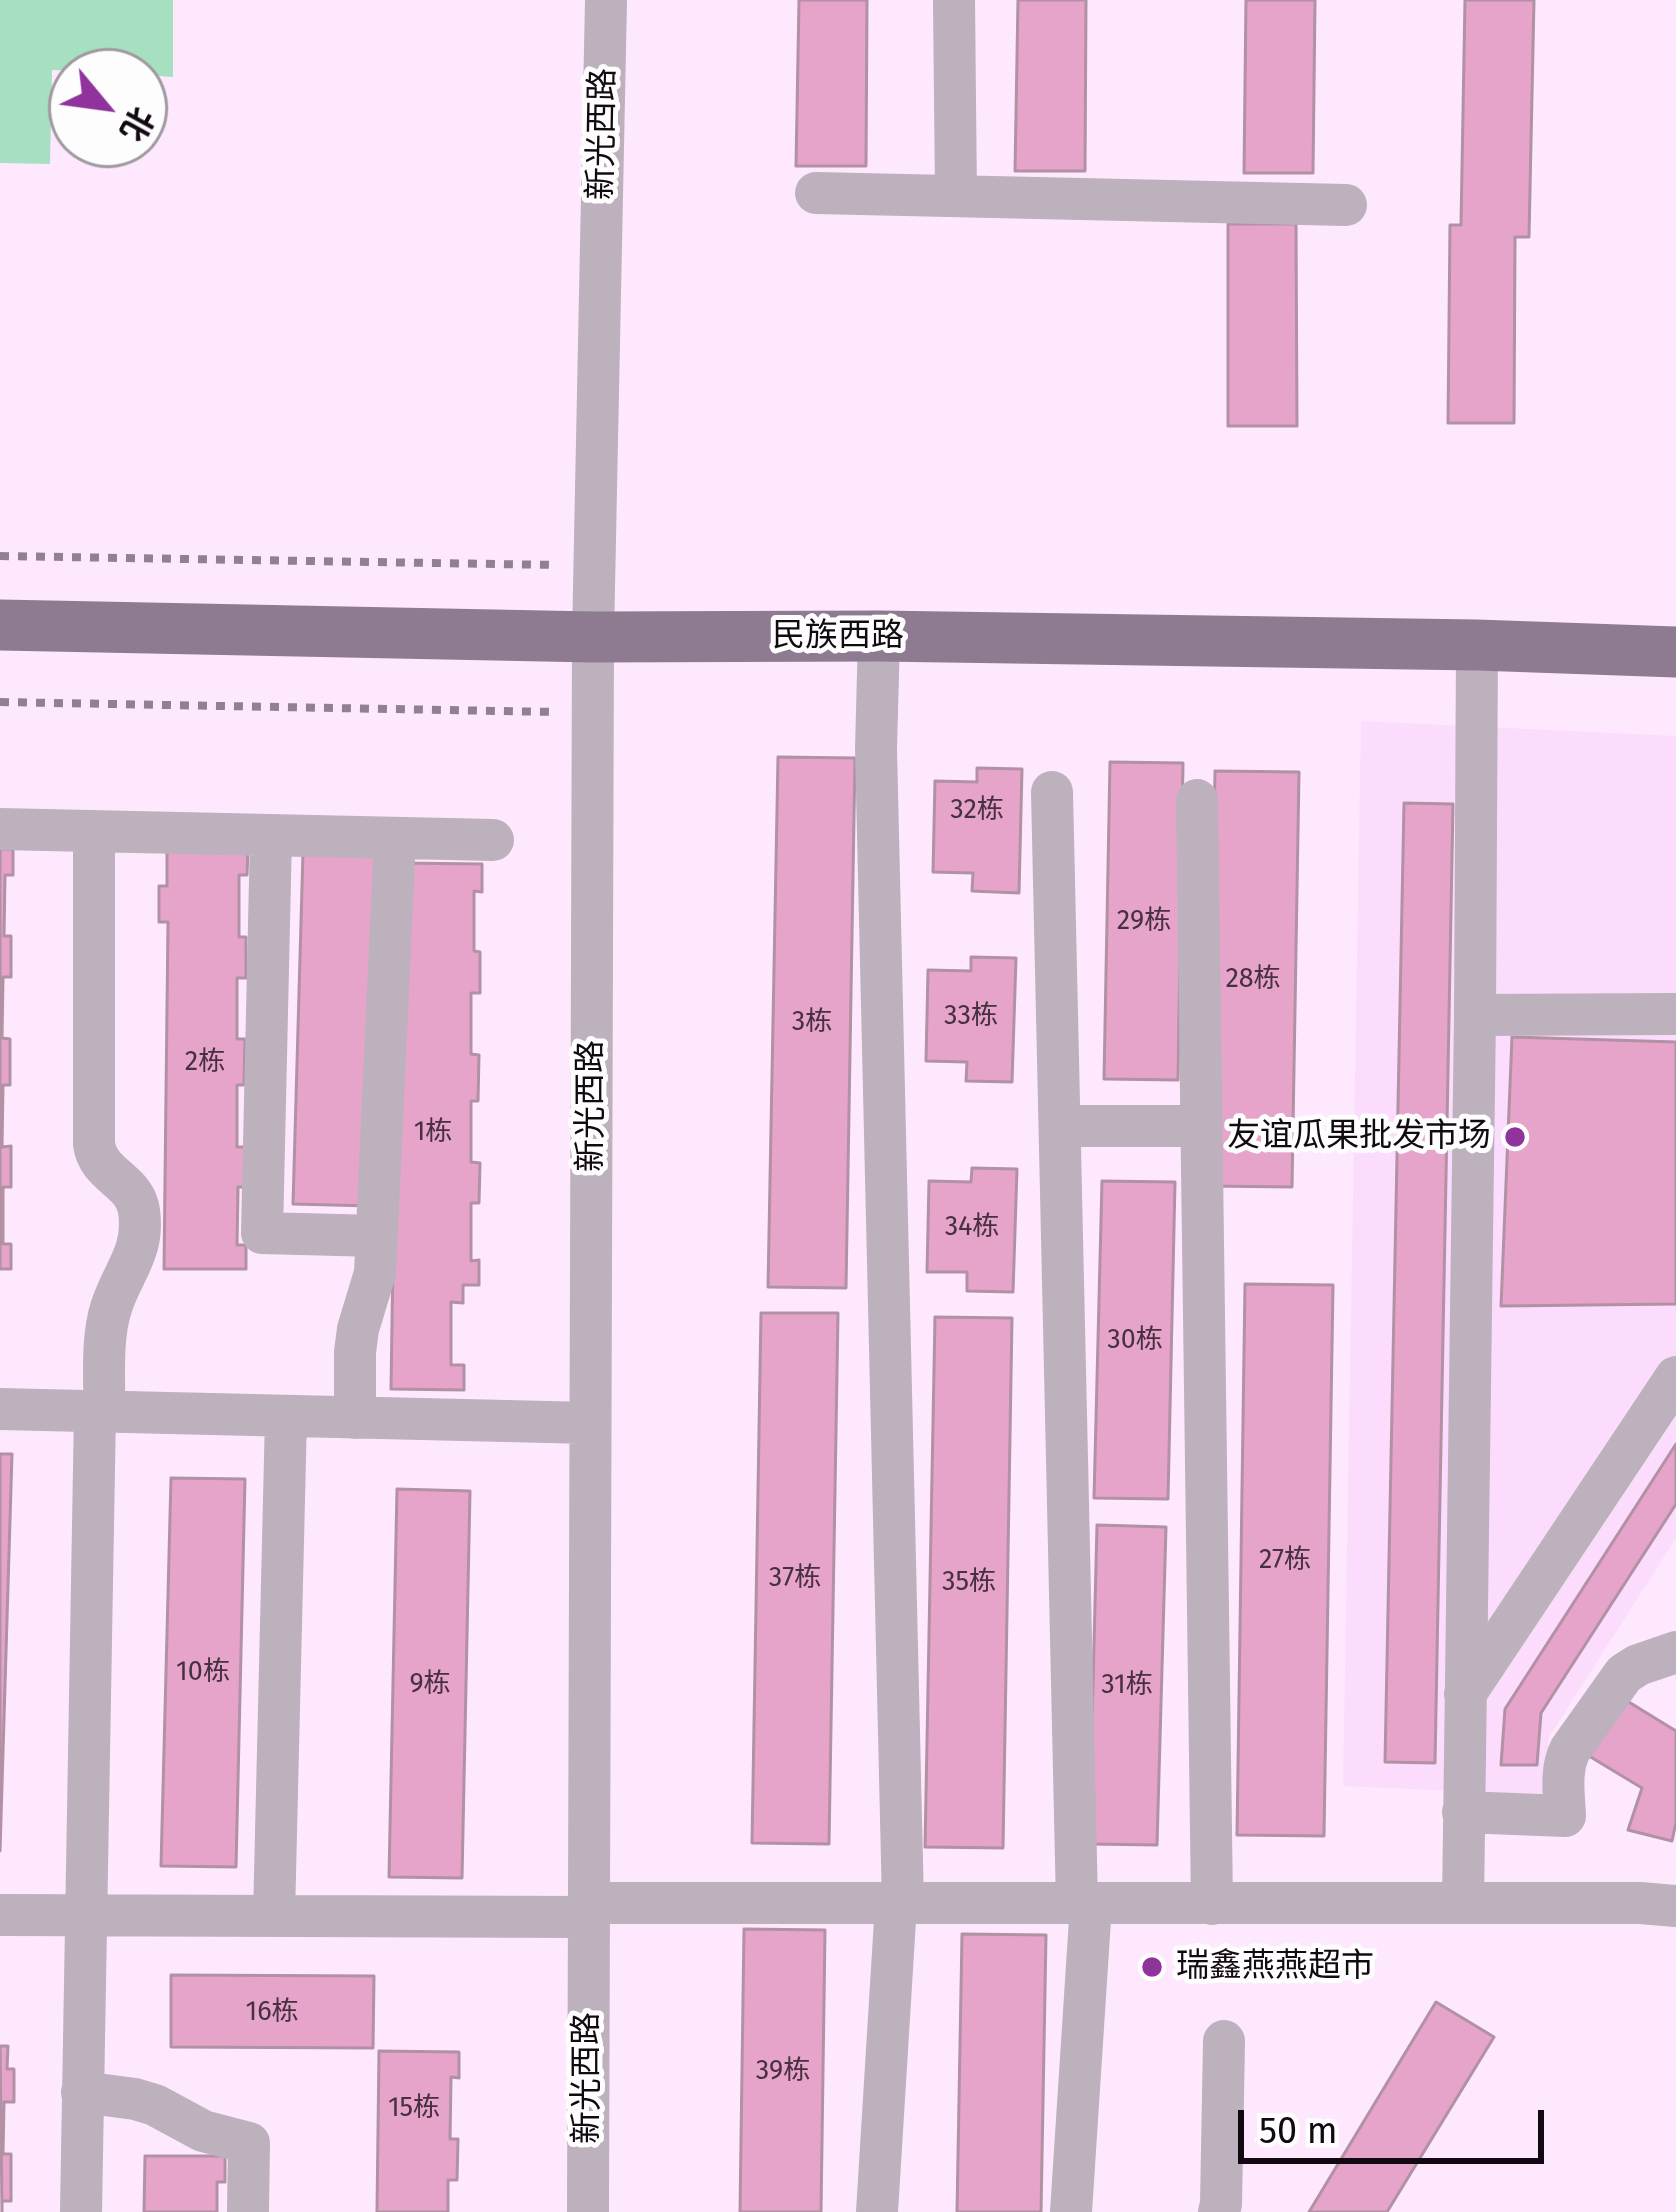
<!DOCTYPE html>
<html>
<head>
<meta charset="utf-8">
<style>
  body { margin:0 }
  #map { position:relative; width:1676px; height:2212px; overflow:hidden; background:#fee8fe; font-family:"Fira Sans","Noto Sans SC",sans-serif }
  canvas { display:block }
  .north { position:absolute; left:48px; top:48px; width:120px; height:120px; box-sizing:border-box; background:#fdfdfd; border:3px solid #9f9b9f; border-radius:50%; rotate:119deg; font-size:33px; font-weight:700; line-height:48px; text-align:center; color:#120912 }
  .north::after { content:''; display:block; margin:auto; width:42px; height:54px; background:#91339c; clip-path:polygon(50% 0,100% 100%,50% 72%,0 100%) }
  .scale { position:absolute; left:1238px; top:2110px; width:306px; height:54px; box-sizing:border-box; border:6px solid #120912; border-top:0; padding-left:15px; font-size:36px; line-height:42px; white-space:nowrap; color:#120912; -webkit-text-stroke:9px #fdfdfd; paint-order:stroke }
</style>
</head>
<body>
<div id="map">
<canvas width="1676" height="2212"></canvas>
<div class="north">北</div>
<div class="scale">50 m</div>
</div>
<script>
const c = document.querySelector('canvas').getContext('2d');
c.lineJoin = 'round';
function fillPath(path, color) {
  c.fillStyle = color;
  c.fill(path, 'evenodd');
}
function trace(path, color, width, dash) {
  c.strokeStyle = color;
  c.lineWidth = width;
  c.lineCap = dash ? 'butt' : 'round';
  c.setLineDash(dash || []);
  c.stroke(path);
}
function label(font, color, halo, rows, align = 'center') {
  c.font = font + ' "Fira Sans","Noto Sans SC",sans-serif';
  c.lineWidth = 10;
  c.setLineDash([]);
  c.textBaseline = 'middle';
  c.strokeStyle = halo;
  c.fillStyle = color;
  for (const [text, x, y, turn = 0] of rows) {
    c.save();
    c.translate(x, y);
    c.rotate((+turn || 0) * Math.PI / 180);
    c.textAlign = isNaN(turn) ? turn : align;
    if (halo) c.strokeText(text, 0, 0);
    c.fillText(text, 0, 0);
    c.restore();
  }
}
fillPath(new Path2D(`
  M1361 721 1676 736V1538L1549 1737 1544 1795 1343 1786Z`), '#fcdcfd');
fillPath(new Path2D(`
  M0 0H173V77L144 75V72L52 70 50 164 0 163Z`), '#a6e0c0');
const building = new Path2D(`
  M799 0H867L866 166H796Z
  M1018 0H1086L1085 171H1015Z
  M1246 0H1315L1313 173H1244Z
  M1465 0H1534L1529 237H1515L1514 423H1448L1450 225H1461Z
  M1228 224H1296L1297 426H1228Z
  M778 757 855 758 846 1288 768 1287Z
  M1110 762 1183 763 1178 1080 1104 1079Z
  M977 768 1022 769 1019 893 972 891 973 873 933 872 935 781 977 782Z
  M1215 771 1299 772 1292 1187 1208 1186Z
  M1404 803 1453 804 1435 1763 1385 1762Z
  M0 849H13V875H5L4 936H11V977H3L2 1038 10 1039V1085H3L2 1147 11 1146V1187H3V1244H11V1269H0Z
  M167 849 248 850 247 875H239V937H246V978H237V1039H245L244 1085H237V1147H246L245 1187H238L237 1245H246V1269H164L168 922H159V886H167Z
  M303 852 381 854 371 1206 293 1204Z
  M399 863 482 864V892L474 891V951L480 952V993H471V1054L479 1055 478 1101H471V1162L480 1163 479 1203H471V1261L479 1260V1285H463V1303L451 1302V1365H464V1390L391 1389Z
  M971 957 1016 958 1012 1082 966 1081 967 1062 926 1061 928 970 971 971Z
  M1512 1037 1676 1042V1304L1501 1306Z
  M972 1168 1017 1169 1013 1292 967 1291V1272H927L929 1181 971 1182Z
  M1102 1181 1175 1182 1168 1499 1094 1498Z
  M1245 1284 1333 1285 1324 1836 1237 1835Z
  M761 1313H838L829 1844 752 1843Z
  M935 1317 1012 1318 1003 1848 925 1847Z
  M1676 1444V1504L1541 1713 1537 1765H1501L1505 1709Z
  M0 1454H12L0 1851Z
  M171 1478 245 1479 236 1867 161 1866Z
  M397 1489 470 1491 462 1878 389 1877Z
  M1097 1525 1166 1527 1157 1845 1089 1844Z
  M1624 1699 1676 1731V1822L1672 1841 1628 1830 1642 1788 1589 1756Z
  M744 1929 825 1930 821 2212H740Z
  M962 1934 1046 1935 1041 2212H957Z
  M171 1975 374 1976 373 2048 171 2047Z
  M1436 2002 1494 2037 1387 2212H1309Z
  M0 2046H8L7 2069H14V2102H4L3 2154H11V2201H2V2212Z
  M379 2051 459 2052V2078L451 2077 450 2139H458L457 2180H448V2212H377Z
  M145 2156H225V2182H217V2212H144Z`);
fillPath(building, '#e6a4cb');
trace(building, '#b191a3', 3);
trace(new Path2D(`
  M0 556 557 565
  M0 702 556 712`), '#908090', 8, [9, 9]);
trace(new Path2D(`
  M954 0 956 196
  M816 193 1346 205
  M879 636 876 749 903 1904
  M1052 792 1077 1904
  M1197 800 1212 1904
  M0 829 493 840
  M94 832V1144C98 1176 135 1180 139 1211 145 1253 122 1272 111 1308 101 1340 105 1378 104 1411
  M271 836 262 1233 376 1236
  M1475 1015 1676 1014
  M1060 1126H1202
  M0 1409 590 1423
  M355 1418V1352L358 1329 375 1273 395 838
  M1465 1694 1676 1377
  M1463 1812 1565 1816C1564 1794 1560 1770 1570 1750L1624 1674 1638 1665 1676 1652
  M589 1903H1640L1676 1906
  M1463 1903 1475 1015 1477 645
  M0 1915 589 1917
  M274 1916 286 1416
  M82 2092 135 2099 155 2105 203 2131 249 2143 248 2212
  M81 2212 95 1411
  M588 2212 593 637 606 0
  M877 2212 896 1904
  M1071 2212 1091 1904
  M1219 2212 1221 2204 1224 2041`), '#bcb1bd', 42);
trace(new Path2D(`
  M0 625 593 637 879 636 1477 645 1676 652`), '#8f7b91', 51);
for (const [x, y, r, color] of [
  [1515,1137,12,"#91339c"],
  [1152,1967,12,"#91339c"]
]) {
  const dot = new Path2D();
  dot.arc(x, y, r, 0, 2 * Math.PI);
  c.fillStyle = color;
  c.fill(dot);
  trace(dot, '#fdfdfd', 4.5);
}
label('27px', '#473040', null, [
  ["32栋",977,810],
  ["29栋",1144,921],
  ["28栋",1253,979],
  ["33栋",971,1016],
  ["3栋",812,1022],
  ["2栋",205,1062],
  ["1栋",433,1132],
  ["34栋",972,1227],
  ["30栋",1135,1340],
  ["27栋",1285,1560],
  ["37栋",795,1578],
  ["35栋",969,1582],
  ["10栋",203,1672],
  ["9栋",430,1684],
  ["31栋",1127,1685],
  ["16栋",272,2012],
  ["39栋",783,2071],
  ["15栋",414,2108]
]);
label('33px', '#120912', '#fdfdfd', [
  ["新光西路",603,134,-89],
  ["民族西路",838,637],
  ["新光西路",592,1106,-90],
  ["新光西路",588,2078,-90]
]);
label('33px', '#120912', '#fdfdfd', [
  ["友谊瓜果批发市场",1491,1137],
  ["瑞鑫燕燕超市",1176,1967,"left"]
], 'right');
</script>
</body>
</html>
